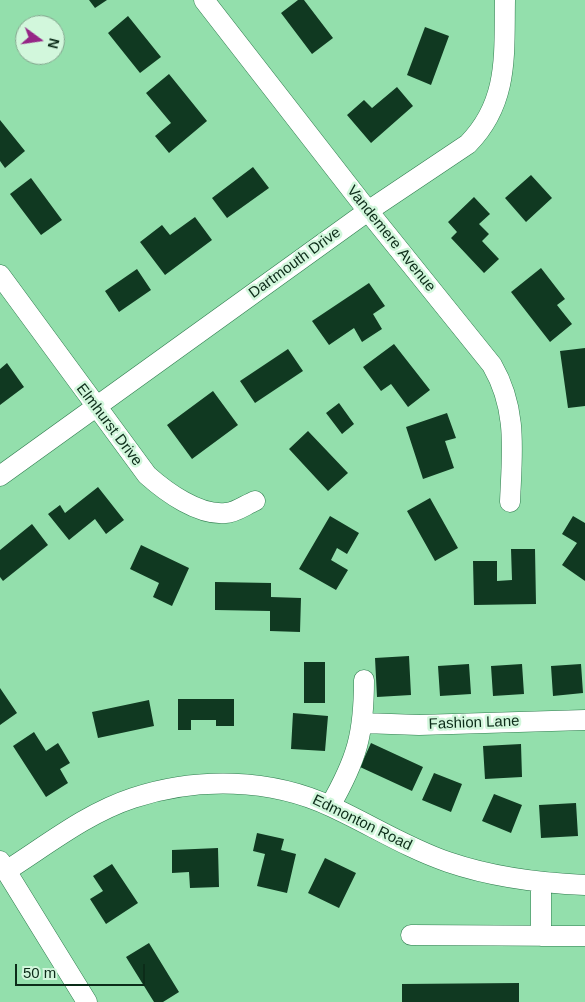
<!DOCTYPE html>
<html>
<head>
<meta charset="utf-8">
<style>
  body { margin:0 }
  #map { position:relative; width:585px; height:1002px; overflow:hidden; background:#93dfac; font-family:Helvetica,sans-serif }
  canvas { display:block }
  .north { position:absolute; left:15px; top:15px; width:50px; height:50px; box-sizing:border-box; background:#d2f7dc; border:1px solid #83a68e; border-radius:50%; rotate:104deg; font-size:14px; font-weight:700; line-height:20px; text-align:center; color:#0c2c19 }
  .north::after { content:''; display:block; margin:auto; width:18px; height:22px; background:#952686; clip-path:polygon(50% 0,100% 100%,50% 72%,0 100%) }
  .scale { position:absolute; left:15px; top:964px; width:130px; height:22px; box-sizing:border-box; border:2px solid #0c2c19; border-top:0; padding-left:6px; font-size:15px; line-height:18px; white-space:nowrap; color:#0c2c19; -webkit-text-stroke:4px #d2f7dc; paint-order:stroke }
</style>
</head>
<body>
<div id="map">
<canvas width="585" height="1002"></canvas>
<div class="north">N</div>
<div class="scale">50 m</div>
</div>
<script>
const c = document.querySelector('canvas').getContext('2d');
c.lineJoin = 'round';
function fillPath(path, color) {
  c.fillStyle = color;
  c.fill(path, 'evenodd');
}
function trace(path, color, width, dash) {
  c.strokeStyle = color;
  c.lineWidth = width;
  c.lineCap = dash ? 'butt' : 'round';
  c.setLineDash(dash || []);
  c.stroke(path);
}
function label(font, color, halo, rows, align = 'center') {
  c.font = font + ' Helvetica,sans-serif';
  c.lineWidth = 5;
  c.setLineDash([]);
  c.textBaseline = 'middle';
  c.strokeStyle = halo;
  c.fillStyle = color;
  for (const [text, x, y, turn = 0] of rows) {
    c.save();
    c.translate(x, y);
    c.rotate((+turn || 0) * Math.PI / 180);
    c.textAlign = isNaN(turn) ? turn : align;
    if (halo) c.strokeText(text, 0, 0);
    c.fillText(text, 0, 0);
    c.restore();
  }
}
fillPath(new Path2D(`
  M89 0H107L95 8Z
  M298 0H304L333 38 312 54 281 13Z
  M128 16 161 57 140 73 108 33Z
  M425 27 449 36 431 85 407 75Z
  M169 74 207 121 169 153 155 136 171 123 146 93Z
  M397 87 413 106 371 143 347 115 364 100 372 108Z
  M0 120 25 151 5 168 0 161Z
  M253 167 269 188 227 218 212 198Z
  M531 175 552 198 526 222 505 198Z
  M31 178 62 220 41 235 10 194Z
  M474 197 490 214 479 224 489 234 482 241 499 259 484 273 451 238 457 232 448 222Z
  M195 217 212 240 165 275 140 242 162 225 170 235Z
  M541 268 565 299 557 305 572 324 550 342 511 292Z
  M137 269 151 290 119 312 105 291Z
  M369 283 385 306 373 314 382 329 362 342 354 328 329 345 312 321Z
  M394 344 430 390 408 407 391 384 381 391 363 367Z
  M585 348V406L568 408 560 351Z
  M288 349 303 371 255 403 240 381Z
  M7 363 24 387 0 405V369Z
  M213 391 238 425 192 459 167 425Z
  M339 403 354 424 342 434 326 413Z
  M447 413 456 438 445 441 454 468 423 479 406 427Z
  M308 431 348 473 328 491 289 449Z
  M98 487 124 520 106 534 95 519 69 540 48 514 60 505 65 513Z
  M430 498 458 548 435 561 407 511Z
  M330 516 359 533 347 554 337 548 331 560 348 570 336 590 299 569Z
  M573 516 585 523V581L562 565 577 543 562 534Z
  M32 524 48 545 3 581 0 577V550Z
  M141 545 189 568 172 606 153 597 159 583 130 569Z
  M511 549H535L536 604 474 605 473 561H497V581L512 580Z
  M215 582 271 583V597L301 598 300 632 270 631V611L215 610Z
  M409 656 411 695 377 697 375 658Z
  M304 662H325V703H304Z
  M469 664 471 694 440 696 438 666Z
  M522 664 524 694 493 696 491 666Z
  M581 664 583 693 553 696 551 666Z
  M0 688 17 713 0 725Z
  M178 699H234V726H216V720H191V730H178Z
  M149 700 154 726 98 738 92 712Z
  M293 713 328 716 325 751 291 749Z
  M34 732 46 751 58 743 70 763 60 769 68 783 46 797 13 746Z
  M371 743 423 767 412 791 360 767Z
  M521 744 522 777 485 779 483 746Z
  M434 773 462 784 451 812 422 800Z
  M494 794 522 805 511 833 482 821Z
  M576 803 578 836 541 838 539 805Z
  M257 833 284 839 281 850 296 854 287 893 257 886 265 854 253 851Z
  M218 848 219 887 190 888 189 872 172 873V850Z
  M325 858 356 873 339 908 308 893Z
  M112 864 138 903 106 924 90 899 103 891 93 876Z
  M149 943 179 992 163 1002H154L126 957Z
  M519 983V1002H402V984Z`), '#103921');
const minor = new Path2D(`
  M204 0 368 211 492 365C518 410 512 452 510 502
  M0 275 147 475C166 492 199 516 226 513 235 513 247 504 255 501
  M0 476 368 211 468 144C509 102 504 55 505 0
  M363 723 419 725 585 720
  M330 806C357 759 364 734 364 680
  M0 861 87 1002
  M6 871C47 845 87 813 133 798 197 777 271 778 332 807 371 825 407 848 448 862 492 877 538 883 585 885
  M541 882V936
  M411 935 585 936`);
trace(minor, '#2f7c4e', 21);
trace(minor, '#fff', 20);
label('15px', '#0c2c19', '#d2f7dc', [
  ["Vandemere Avenue",391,239,51],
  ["Dartmouth Drive",295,263,-36],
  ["Elmhurst Drive",109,425,53],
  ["Fashion Lane",474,723,-2],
  ["Edmonton Road",362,823,26]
]);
</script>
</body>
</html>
